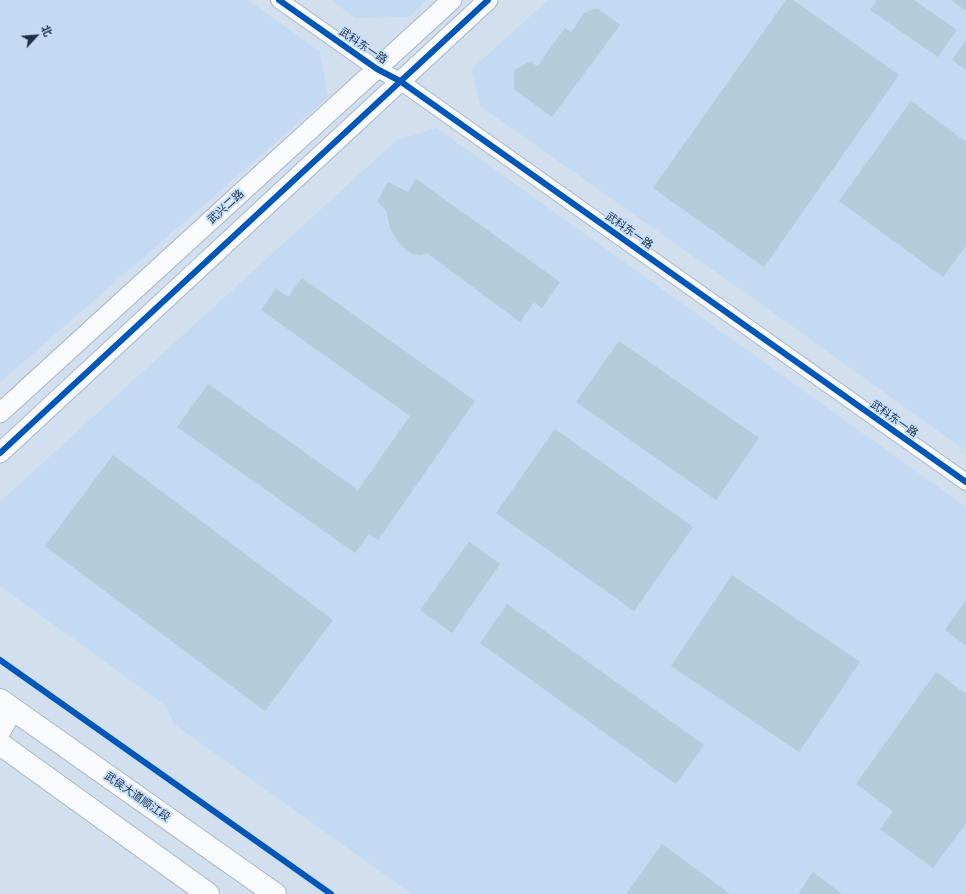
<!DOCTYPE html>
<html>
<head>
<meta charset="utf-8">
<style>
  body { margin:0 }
  #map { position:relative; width:966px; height:894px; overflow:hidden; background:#d2dfee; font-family:Manrope,"Noto Sans SC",sans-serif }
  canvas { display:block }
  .north { position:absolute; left:16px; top:16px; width:40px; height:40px; -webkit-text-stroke:3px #c5defb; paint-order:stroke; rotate:64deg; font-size:11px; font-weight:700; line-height:16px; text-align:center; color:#1f3042 }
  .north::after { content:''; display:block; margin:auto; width:14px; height:18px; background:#1f3042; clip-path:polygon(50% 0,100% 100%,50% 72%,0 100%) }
</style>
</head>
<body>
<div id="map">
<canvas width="966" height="894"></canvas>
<div class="north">北</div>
</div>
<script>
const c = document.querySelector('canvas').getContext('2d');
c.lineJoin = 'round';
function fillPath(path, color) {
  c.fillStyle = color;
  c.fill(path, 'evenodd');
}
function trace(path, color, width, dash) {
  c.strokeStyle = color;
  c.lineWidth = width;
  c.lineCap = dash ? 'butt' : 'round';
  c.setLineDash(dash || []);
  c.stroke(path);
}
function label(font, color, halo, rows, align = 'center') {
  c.font = font + ' Manrope,"Noto Sans SC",sans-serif';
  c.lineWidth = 4;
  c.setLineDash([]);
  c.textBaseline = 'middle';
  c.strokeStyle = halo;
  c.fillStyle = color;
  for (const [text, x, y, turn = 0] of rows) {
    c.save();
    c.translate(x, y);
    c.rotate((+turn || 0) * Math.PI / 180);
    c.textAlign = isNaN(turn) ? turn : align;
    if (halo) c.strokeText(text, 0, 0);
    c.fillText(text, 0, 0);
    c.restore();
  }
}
fillPath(new Path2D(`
  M0 0H248L320 52 328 97 0 382Z
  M331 0H427L409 17 355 18Z
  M548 0H966V451L764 306 480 106 472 69Z
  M437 128 966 507V894H412L174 724 165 705 0 586V502L398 139Z`), '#c4d9f2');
fillPath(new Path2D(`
  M786 0H793L899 75 764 267 653 188Z
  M877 0H914L957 30 938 57 870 10Z
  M951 0H966V11Z
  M597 8 620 25 552 117 515 90 514 87V74L515 70 529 62H531L537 66 565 28 571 32 584 13Z
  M966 40V70L952 60Z
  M911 101 966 142V246L943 277 839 201Z
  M416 179 560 282 542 308 534 302 520 322 427 253 421 255 413 254 406 250 399 243 390 228 386 210 377 202 388 182 408 192Z
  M302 278 475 401 378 540 369 534 355 553 177 427 208 384 358 490 410 416 261 310 276 289 288 297Z
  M619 341 759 438 716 500 576 402Z
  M555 429 693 527 634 611 496 513Z
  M113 455 333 620 265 711 45 546Z
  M469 542 500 564 452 633 420 610Z
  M732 575 860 662 799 752 671 666Z
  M966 600V646L945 630Z
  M507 604 704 745 676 784 480 643Z
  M936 672 966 694V823L933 868 880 829 893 811 856 784Z
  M662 844 730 894H626Z
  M813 872 842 894H798Z`), '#b3cbdb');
const minor = new Path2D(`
  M279 0 377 69 400 81 966 482`);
const tertiary = new Path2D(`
  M0 413 452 0
  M0 453 488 0`);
const primary = new Path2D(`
  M0 700 275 894
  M0 730 12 709
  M0 744 208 894`);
trace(minor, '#a9b7c6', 18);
trace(tertiary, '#a9b7c6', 21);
trace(primary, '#a9b7c6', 24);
trace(minor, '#f8fafc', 16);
trace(tertiary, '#f8fafc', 19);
trace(primary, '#f8fafc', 22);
trace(new Path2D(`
  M279 0 377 69 400 81 966 482
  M0 453 488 0
  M0 660 331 894`), '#0057b8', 6);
label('11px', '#1f3042', '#c5defb', [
  ["武科东一路",363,46,34],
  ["武兴二路",226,207,-42],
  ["武科东一路",629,231,35],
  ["武科东一路",894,419,35],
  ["武侯大道顺江段",137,797,35]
]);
</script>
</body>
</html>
